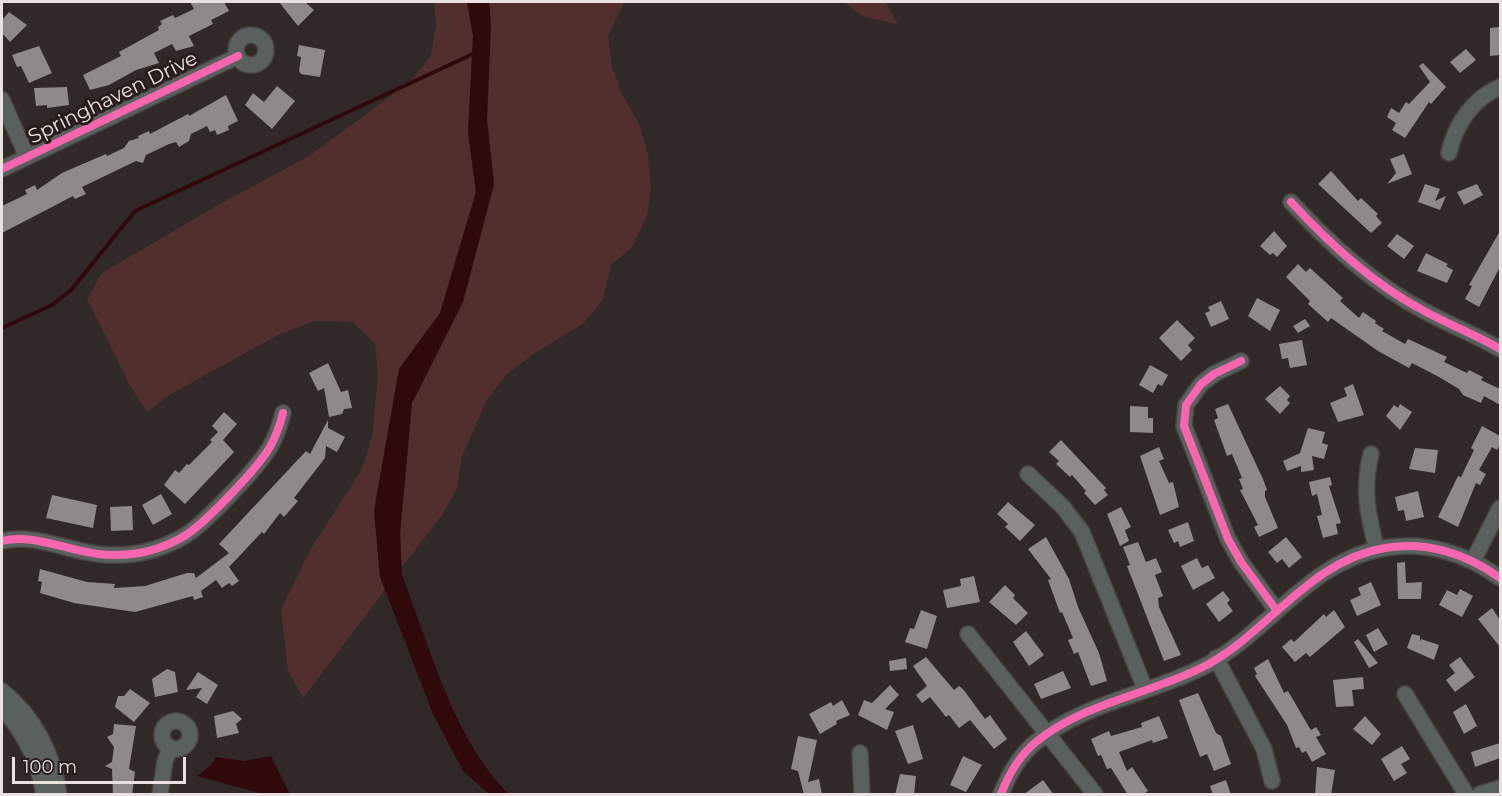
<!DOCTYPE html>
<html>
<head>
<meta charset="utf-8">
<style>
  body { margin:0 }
  #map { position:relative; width:1502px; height:796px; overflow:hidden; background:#302928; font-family:Montserrat,sans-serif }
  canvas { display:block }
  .frame { position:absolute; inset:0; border:3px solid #eae2e1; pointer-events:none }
  .scale { position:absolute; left:12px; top:757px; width:174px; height:27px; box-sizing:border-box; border:3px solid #eae2e1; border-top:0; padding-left:8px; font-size:18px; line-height:21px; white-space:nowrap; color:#eae2e1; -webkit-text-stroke:4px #291d1c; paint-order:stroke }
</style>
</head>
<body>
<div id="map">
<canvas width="1502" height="796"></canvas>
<div class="frame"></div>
<div class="scale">100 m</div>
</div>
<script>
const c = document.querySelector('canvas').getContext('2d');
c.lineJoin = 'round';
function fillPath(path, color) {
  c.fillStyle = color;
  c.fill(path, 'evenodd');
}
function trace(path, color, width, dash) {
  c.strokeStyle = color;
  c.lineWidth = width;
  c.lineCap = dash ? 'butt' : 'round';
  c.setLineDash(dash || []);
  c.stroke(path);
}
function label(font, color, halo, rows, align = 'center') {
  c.font = font + ' Montserrat,sans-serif';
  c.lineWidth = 6;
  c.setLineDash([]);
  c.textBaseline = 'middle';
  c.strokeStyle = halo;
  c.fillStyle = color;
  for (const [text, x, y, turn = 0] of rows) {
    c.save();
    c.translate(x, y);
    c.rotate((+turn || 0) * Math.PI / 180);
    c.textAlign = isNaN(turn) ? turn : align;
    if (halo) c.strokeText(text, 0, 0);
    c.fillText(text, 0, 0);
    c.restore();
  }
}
fillPath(new Path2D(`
  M434 2H467L473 36 468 132 476 192 440 313 399 369 374 511 380 577 385 590 303 698 288 671 281 609 310 550 362 469 372 438 378 376 375 344 353 322 315 321 280 334 171 394 147 412 129 384 87 299 102 273 218 205 309 156 412 80 431 55 436 25Z
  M489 2H624L608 36 612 66 622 94 639 124 648 153 651 187 647 216 633 246 611 265 603 300 584 323 532 355 505 376 487 400 462 456 457 488 443 514 402 567 400 534 412 403 463 302 494 184 487 120 491 24Z
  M844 2H885L898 24 864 17Z`), '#502f2d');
fillPath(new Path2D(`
  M467 2H489L491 24 487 120 494 184 463 302 412 403 400 534 402 575C429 645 455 742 509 794H489L463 771 433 714 380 577 374 511 399 369 440 313 476 192 468 132 473 36Z
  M271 756 290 794H263L197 776 210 766 216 757 244 761Z`), '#300a0b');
trace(new Path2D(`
  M2 328 52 305 71 290 135 211 475 53`), '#300a0b', 4);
fillPath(new Path2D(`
  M190 2H224L229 11 211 20 213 24 189 36 194 46 176 51 172 44 154 53 159 63 136 70 109 85 90 90 83 75 121 56 119 52 159 30 158 27 162 24 160 21 173 15 175 18 194 9Z
  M279 2H305L314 10 298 26Z
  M9 12 27 25 10 42 2 33V20Z
  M1500 27V55L1490 56V28Z
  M299 45 325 50 320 77 301 74 299 71 301 57 297 56Z
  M39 46 52 73 29 83 21 66 17 67 12 55Z
  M1466 49 1476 60 1460 73 1450 62Z
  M1423 63 1446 87 1431 104 1429 102 1405 138 1392 130 1396 123 1387 117 1391 108 1399 113 1406 102 1409 104 1430 82 1419 66Z
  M277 86 295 101 272 129 245 105 253 93 264 102Z
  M67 87 69 105 47 108V105L36 106 34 88Z
  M226 95 238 121 228 126 229 130 217 135 215 130 210 132 207 126 191 134 189 141 179 147 176 142 169 144 146 155 143 163 136 161 82 187 86 194 75 199 73 196 2 233V206L27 194 25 190 35 185 37 190 62 173 106 154 107 156 124 148 129 141 139 138 138 136 149 131 150 134 188 114 189 116Z
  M1404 154 1412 174 1387 184 1396 173 1390 159Z
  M1331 171 1358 201 1361 198 1378 214 1376 216 1382 223 1371 233 1318 184Z
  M1425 184 1440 189 1435 201 1446 196 1440 210 1418 202Z
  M1477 184 1483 195 1464 205 1457 192Z
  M1274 231 1287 246 1277 257 1273 253 1270 255 1260 246Z
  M1500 231V267L1479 307 1465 299 1472 286 1469 285Z
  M1397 234 1414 246 1404 259 1387 246Z
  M1426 253 1448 264 1446 266 1453 270 1447 283 1417 271Z
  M1298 264 1306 272 1310 268 1343 298 1340 301 1359 318 1363 312 1376 321 1375 323 1384 329 1382 331 1405 344 1408 339 1447 357 1444 362 1467 373 1469 370 1483 377 1481 380 1500 389V405L1484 396 1481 403 1463 395 1459 389 1439 377 1412 363 1409 368 1378 351 1331 318 1328 322 1308 304 1310 301 1286 277Z
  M1257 298 1280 310 1270 331 1248 316Z
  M1221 301 1229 319 1211 327 1205 313 1210 311 1208 307Z
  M1305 319 1310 326 1298 333 1293 326Z
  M1177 320 1195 338 1188 345 1192 350 1181 361 1159 338Z
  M1302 340 1307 365 1290 368 1288 358 1282 359 1279 344Z
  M328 363 341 392 348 390 352 408 344 409 342 414 329 417 324 388 318 391 309 373Z
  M1150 365 1168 375 1162 386 1158 384 1153 393 1139 385Z
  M1353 384 1364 415 1338 422 1330 403 1347 396 1344 388Z
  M1280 386 1290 396 1287 400 1290 403 1280 414 1265 399Z
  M1228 404 1263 479 1267 490 1265 491V497L1278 528 1259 537 1254 527 1258 525 1240 490 1243 489 1239 479 1242 478 1232 454 1227 456 1214 420 1218 418 1215 409Z
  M1400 404 1412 412 1400 430 1386 416 1394 405 1398 408Z
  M1130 406 1148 407V418H1153V433L1130 432Z
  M224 412 237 424 223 440 234 452 185 504 164 485 175 470 179 473 187 464 189 465 212 442 210 440 218 432 212 426Z
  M328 420V428L345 437 337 452 326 446 325 458 294 498 298 501 284 517 280 513 264 534 262 532 229 567 239 581 232 586 229 583 222 588 216 580 201 591 203 597 194 600 193 596 135 612 74 603 40 593 42 582 38 581 40 569 87 582 115 584 114 588 145 586 187 573H194L196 578 229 553 219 544 306 451 310 454Z
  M1482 426 1500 436V444L1497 450 1492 447 1479 470 1486 474 1480 485 1476 483 1458 527 1438 517 1458 476 1461 477 1474 450 1471 448Z
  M1308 428 1325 432 1322 443 1328 445 1324 459 1312 456 1314 470 1301 472V466L1287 471 1283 461 1300 453Z
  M1061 440 1106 488 1104 490 1108 495 1095 505 1084 493 1086 491 1072 475 1070 477 1056 464 1059 461 1049 452Z
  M1159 447 1164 459 1159 461 1169 483 1173 482 1179 507 1160 515 1140 456Z
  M1415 448 1438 450 1435 473 1409 469Z
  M1330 477 1332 485 1329 486 1341 523 1336 524 1338 534 1323 538 1317 516 1322 515 1317 494 1312 496 1309 482Z
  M1418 491 1424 517 1406 521 1404 510 1398 511 1395 497Z
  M161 494 172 514 153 525 142 505Z
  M52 495 97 505 93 528 46 518Z
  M1008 502 1035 525 1020 541 1005 527 1008 524 997 514Z
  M132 506 133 530 111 531 110 507Z
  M1121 507 1131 527 1125 530 1129 541 1120 546 1107 514Z
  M1188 522 1194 541 1180 547 1178 541 1174 543 1168 530Z
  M1046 537 1069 579 1078 607 1099 653 1107 681 1091 686 1078 652 1074 654 1068 640 1073 638 1062 612 1060 613 1048 580 1051 579 1028 549Z
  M1286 537 1302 557 1289 568 1282 559 1277 563 1268 552Z
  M1138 542 1146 562 1156 558 1162 572 1155 575 1163 596 1158 598 1159 607 1181 655 1164 661 1127 566 1130 565 1123 547Z
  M1197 558 1202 568 1208 565 1215 578 1193 590 1181 566Z
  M1405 562 1406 583 1422 582 1421 599H1398L1397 563Z
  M974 576 980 602 947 608 943 590 961 586 960 579Z
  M1371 582 1381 605 1357 616 1350 600 1361 595 1358 588Z
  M1005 585 1015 595 1013 598 1028 613 1016 625 989 602Z
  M1460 589 1473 596 1462 617 1439 605 1447 590 1457 595Z
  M1223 591 1230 600 1227 603 1233 611 1219 622 1206 604Z
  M1492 608 1500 620V647L1478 619Z
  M921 610 937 616 927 649 905 642 910 628 914 629Z
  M1334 610 1345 627 1310 657 1306 653 1295 662 1282 647 1291 639 1294 642 1324 614 1326 617Z
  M1378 628 1388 644 1374 652 1366 635Z
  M1026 631 1044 655 1029 666 1013 642Z
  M1412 634 1420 636V642L1421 639 1439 645 1434 660 1407 648Z
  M1358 639 1378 663 1369 668 1354 642Z
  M926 657 954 690 959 686 963 689 985 719 990 715 1007 739 994 749 970 720 959 728 949 715 946 717 930 697 922 703 916 695 927 686 913 666Z
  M1460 657 1475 677 1455 692 1446 680 1455 673 1449 665Z
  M906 658 907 669 890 671 889 661Z
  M1268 659 1284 693 1288 691 1309 727 1311 730 1316 727 1321 735 1316 737 1326 754 1312 762 1306 751 1302 753 1299 747 1296 748 1287 725 1255 676 1257 674 1254 668Z
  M167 669 175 672 178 692 155 697 152 679Z
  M1063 671 1071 688 1041 699 1034 684Z
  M198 672 218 685 207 704 196 697 202 688 186 690Z
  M1363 677 1364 689 1352 690 1354 706 1336 707 1333 680Z
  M890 685 899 695 885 709 894 712 887 730 858 715 864 700 872 703Z
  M130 689 150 703 134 722 115 707 118 696H124Z
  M1198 693 1216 733 1221 736 1231 764 1214 771 1207 754 1200 757 1179 700Z
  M842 700 850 715 836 721 837 724 820 734 809 714 831 702 833 706Z
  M1466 704 1477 726 1464 734 1453 712Z
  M233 711 242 719 236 724 239 733 217 738 214 716Z
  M1159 716 1168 738 1153 743 1152 740 1119 752 1127 771 1132 767 1148 791 1142 795H1128L1111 768 1107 769 1101 755 1098 756 1091 739 1109 731 1111 736 1142 727 1141 723Z
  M1365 716 1381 734 1372 745 1353 729Z
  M114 724 136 726 129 769 135 772 132 795H113L112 769 105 766 112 762 114 747 107 737 113 734Z
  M913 725 923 759 908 764 895 731Z
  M798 736 817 740 808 782 819 779 822 795H804L798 771 791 769Z
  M1500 743V758L1475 767 1471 752Z
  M1402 746 1410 759 1401 764 1407 773 1394 781 1381 759Z
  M963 756 982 765 966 792 950 785Z
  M1317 767 1335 770 1331 795H1315Z
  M900 774 916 776 914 795H895Z
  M1043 780 1054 795H1023Z
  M1226 780 1231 795H1213L1210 786Z`), '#8f8988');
const minor = new Path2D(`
  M236 50a15 15 0 1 1 30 0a15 15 0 1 1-30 0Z
  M2 100 27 157
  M1449 153C1455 125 1473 98 1500 87
  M2 169 238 56
  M1291 202C1330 244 1374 285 1426 312 1450 325 1476 335 1500 349
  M1241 361 1214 374 1201 384 1186 405 1184 426 1228 539 1241 562 1277 611
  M1371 454C1362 489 1368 516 1377 550
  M1028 474 1063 507 1082 532 1145 689
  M2 541C36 532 75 555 110 555 135 556 159 550 181 538 202 527 257 469 270 447 276 436 280 425 283 413
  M1473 561 1500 508
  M968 634 1095 794
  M1216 658 1264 749 1272 781
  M2 691C34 716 53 754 59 794
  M1405 694 1466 794
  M2 708C25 733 38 761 44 794
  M162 735a14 14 0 1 1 28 0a14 14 0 1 1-28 0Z
  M860 753 862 794
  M160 794 165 761 170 748
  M1001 794C1008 776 1020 755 1036 742 1084 703 1146 695 1201 668 1266 636 1309 560 1385 548 1427 541 1467 554 1500 578
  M1480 794 1500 788`);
trace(minor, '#494443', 18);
trace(minor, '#5a605e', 15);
trace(new Path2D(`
  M2 169 238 56
  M1291 202C1330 244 1374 285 1426 312 1450 325 1476 335 1500 349
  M1241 361 1214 374 1201 384 1186 405 1184 426 1228 539 1241 562 1277 611
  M2 541C36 532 75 555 110 555 135 556 159 550 181 538 202 527 257 469 270 447 276 436 280 425 283 413
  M1001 794C1008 776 1020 755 1036 742 1084 703 1146 695 1201 668 1266 636 1309 560 1385 548 1427 541 1467 554 1500 578`), '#f766af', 8);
label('20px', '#eae2e1', '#291d1c', [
  ["Springhaven Drive",113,98,-26]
]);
</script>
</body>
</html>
